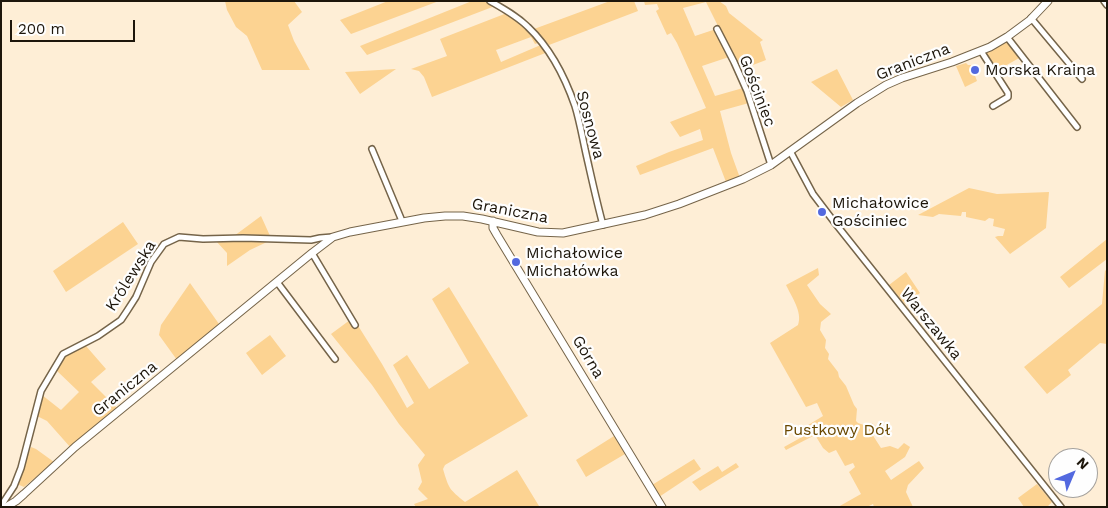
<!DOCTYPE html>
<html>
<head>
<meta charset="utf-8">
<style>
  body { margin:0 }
  #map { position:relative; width:1108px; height:508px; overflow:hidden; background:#feeed6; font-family:"Work Sans",sans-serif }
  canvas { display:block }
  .frame { position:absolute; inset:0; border:2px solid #1d160b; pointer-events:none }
  .north { position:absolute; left:1048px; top:448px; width:50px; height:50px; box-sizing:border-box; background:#fefefe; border:1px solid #a4a19d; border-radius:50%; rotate:45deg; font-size:14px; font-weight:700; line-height:20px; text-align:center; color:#1d160b }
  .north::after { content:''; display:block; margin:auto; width:18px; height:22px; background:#5369df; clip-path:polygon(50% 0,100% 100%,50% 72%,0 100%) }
  .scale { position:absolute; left:10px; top:20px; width:125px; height:22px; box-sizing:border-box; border:2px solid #1d160b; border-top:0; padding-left:6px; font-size:15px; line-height:18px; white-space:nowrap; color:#1d160b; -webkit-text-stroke:4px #fefefe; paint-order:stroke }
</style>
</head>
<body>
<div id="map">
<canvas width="1108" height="508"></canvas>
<div class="frame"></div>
<div class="north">N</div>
<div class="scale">200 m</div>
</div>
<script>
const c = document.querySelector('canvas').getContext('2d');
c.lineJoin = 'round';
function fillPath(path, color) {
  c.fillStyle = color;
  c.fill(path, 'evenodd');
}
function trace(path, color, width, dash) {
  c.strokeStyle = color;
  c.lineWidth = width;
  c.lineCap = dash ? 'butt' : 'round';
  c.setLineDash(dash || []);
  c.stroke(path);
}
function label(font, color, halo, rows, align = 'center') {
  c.font = font + ' "Work Sans",sans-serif';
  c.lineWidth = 4.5;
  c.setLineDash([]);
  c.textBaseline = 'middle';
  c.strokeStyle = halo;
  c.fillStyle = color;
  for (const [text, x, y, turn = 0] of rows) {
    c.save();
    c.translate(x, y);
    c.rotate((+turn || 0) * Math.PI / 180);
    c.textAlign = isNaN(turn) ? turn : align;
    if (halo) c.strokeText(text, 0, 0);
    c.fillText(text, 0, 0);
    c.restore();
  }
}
fillPath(new Path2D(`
  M225 1H294L302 12 288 25 294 41 310 70H262L247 36 236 27 227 10Z
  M388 1H439L351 34 340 20Z
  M472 1H487L495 6 367 55 360 46Z
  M610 1H634L638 11 549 45 534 29Z
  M644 1H719L726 6 729 13 763 40 760 42 766 60 740 70 706 2 683 8 695 36 716 29 729 57 702 66 715 96 743 88 749 103 720 111 731 153 740 178 726 182 713 148 640 175 636 166 669 152 703 140 700 129 680 137 670 122 706 108 700 94 677 43 671 33 667 35 656 11 659 9 657 4 645 5Z
  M507 13 515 18 541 42 535 44 531 37 496 50 501 62 543 44 548 52 432 97 424 77 419 71 411 69 447 56 440 39Z
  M1008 41 1021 57 996 71 985 53Z
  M966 63 968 65H971L977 81 965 87 956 66Z
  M396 69 360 94 345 72Z
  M837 69 853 100 841 107 811 82Z
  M969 188 997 194 1049 192 1046 228 1010 254 995 237 998 236H1003L1005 229 993 226 994 219 989 218 985 221 966 217V212H962L961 216 939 214 933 217 918 215Z
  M261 216 271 238 234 236Z
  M123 222 138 244 66 292 53 271Z
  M1107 239V259L1069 288 1060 277Z
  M216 241 267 242 250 250 227 266V253Z
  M818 268 819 275 807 285 820 304 831 314 821 322 820 330 826 340 825 348 829 354 828 359 838 372 839 377 846 386 854 405 857 409 856 421 858 423 867 426 872 423 877 427 872 434 881 448 890 446 898 449 904 443 910 447 905 457 885 471 891 480 919 461 924 468 908 485 906 492 913 507H874L873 504 867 507H838L861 494 849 472 855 467 853 463 845 466 836 450 829 453 823 448 815 435 786 450 784 447 802 437 800 430 823 416 817 403 806 407 770 343 798 325C803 312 791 296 786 285Z
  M1105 270 1107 272V344L1100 343 1068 370 1071 375 1047 394 1024 367 1102 304Z
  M906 272 920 293 905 304 889 285Z
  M190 283 219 324 177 360 159 335 161 325Z
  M449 287 528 416 445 465 443 469C449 489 449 489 465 502L517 470 539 506 538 507H416L414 504 428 499 418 489 422 482 418 465 425 455 399 424 372 385 331 334 350 320 354 326 357 324 382 364 407 408 414 403 393 365 407 355 429 389 469 363 432 299Z
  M270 335 286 356 262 375 246 353Z
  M86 346 106 369 91 382 118 409 71 448 47 421 37 416 42 395 61 410 79 392 56 370 65 356Z
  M614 436 625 454 586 477 576 460Z
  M31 447 36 449 54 462 24 487 17 484Z
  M694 459 701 469 659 497 652 485Z
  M736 463 739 467 700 491 692 482 718 466 722 472Z
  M1037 484 1052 502 1047 507H1024L1018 498Z`), '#fcd392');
const street = new Path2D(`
  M490 1C504 9 517 16 528 27 550 48 565 77 575 106 580 122 583 141 587 158 592 180 597 203 603 225
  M1104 1 1107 5
  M1031 18 1082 79
  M717 29 734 62 747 91 771 165
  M1007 37 1077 127
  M981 51 1008 93V97L993 106
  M372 149 402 221
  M790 151 813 194 835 223 1061 507
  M312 253 355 325
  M277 282 335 359
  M1 506 14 486 21 468 41 391 63 354 98 336 121 320 127 311 136 297 151 262 164 244 179 237 203 239 243 238 311 240 320 238 332 237`);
const secondary = new Path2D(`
  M493 221V228L497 235 662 507
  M6 507 16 501 24 494 75 447 312 253 333 237 350 232 424 218 445 216H463L482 219 538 232 563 233 645 215 679 204 743 179 771 165 857 103 886 85 902 78 952 62 990 47 1007 37 1030 20 1048 1`);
trace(street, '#756449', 8);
trace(secondary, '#756449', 9);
trace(street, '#fff', 5);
trace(secondary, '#fff', 7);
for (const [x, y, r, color] of [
  [975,70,5,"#5369df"],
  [822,212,5,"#5369df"],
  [516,262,5,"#5369df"]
]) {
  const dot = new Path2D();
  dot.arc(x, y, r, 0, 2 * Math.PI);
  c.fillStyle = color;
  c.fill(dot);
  trace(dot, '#fefefe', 2);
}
label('16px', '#1d160b', '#fefefe', [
  ["Graniczna",913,62,-21],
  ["Gościniec",757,91,69],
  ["Sosnowa",590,125,75],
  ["Graniczna",510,211,11],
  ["Królewska",131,276,-58],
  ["Warszawka",931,324,51],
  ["Górna",588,357,59],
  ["Graniczna",125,389,-39]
]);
label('16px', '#1d160b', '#fefefe', [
  ["Morska Kraina",985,70],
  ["Michałowice",832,203],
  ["Gościniec",832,221],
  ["Michałowice",526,253],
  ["Michałówka",526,271]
], 'left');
label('16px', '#6a4800', '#fefefe', [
  ["Pustkowy Dół",837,430]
]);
</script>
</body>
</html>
